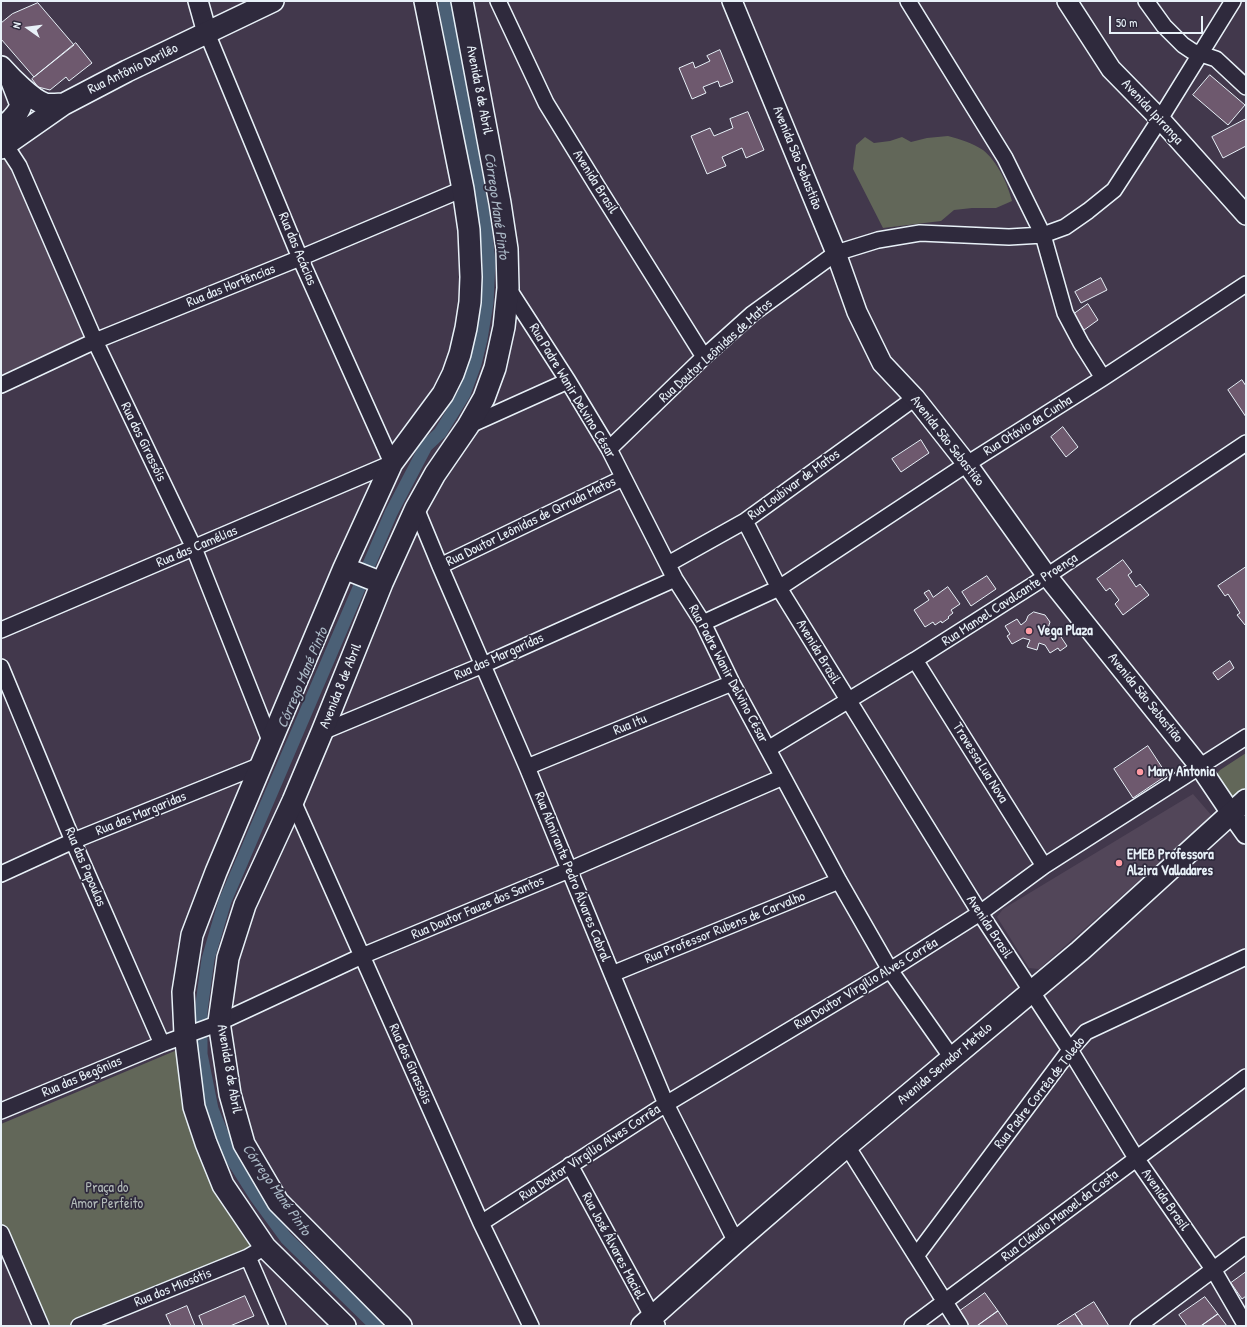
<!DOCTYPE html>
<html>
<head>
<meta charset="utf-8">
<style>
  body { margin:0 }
  #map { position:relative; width:1247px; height:1327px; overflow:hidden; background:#42384c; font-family:"Patrick Hand",sans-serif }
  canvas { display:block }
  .frame { position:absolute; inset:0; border:2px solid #e8f1f8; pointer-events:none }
  .north { position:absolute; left:8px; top:8px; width:40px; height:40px; -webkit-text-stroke:3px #2f2a3d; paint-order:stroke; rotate:284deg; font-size:11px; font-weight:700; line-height:16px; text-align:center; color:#e8f1f8 }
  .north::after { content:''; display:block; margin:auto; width:14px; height:18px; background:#e8f1f8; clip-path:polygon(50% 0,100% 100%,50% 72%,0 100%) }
  .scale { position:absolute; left:1109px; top:16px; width:94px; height:18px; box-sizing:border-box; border:2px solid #e8f1f8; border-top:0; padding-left:5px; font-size:12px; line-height:14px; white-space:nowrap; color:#e8f1f8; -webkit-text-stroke:3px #2f2a3d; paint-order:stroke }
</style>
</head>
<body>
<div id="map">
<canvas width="1247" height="1327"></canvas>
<div class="frame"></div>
<div class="north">N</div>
<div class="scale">50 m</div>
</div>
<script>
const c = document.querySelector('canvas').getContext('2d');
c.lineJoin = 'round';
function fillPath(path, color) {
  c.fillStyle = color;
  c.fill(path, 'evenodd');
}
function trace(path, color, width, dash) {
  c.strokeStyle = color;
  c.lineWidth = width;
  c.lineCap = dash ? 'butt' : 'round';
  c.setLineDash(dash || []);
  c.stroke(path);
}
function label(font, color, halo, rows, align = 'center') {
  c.font = font + ' "Patrick Hand",sans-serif';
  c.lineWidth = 3.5;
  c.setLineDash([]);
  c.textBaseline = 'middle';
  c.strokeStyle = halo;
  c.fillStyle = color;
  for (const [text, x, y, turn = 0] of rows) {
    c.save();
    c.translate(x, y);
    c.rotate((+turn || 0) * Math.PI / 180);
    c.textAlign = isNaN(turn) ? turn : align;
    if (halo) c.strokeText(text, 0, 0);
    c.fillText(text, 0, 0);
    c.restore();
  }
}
fillPath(new Path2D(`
  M5 157 90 338 1 379V167Z
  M1193 794 1212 816 1039 969 1029 968 997 917 1003 909Z`), '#524659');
fillPath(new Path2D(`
  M948 136C960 139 972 143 983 150 997 161 1008 184 1012 201L996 208H972L954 210 941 221 883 228 853 169 856 145 865 137 874 143 890 141 902 137 911 142 927 138Z
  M1246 753V787L1236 796 1228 797 1215 776 1220 770Z
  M177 1050 190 1103 254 1244 245 1253 70 1326H43L1 1226V1124Z`), '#626759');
trace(new Path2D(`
  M376 1326 286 1238 256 1197 232 1159 212 1109 201 1054V1011L208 959 225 901 391 513 426 446 440 433 464 394 475 364 481 339 487 303 489 262 485 224 445 5`), '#4b6076', 13);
const building = new Path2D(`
  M38 3 74 45 34 77 1 39V23L12 14Z
  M76 43 92 63 69 81 66 77 50 90 38 87 32 79Z
  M720 50 733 82 720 87 718 81 703 87 706 93 692 99 679 68 693 62 695 68 710 61 707 56Z
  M1210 75 1245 105 1228 125 1193 95Z
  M748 112 764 150 746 158 742 148 722 157 726 166 707 174 691 136 710 128 714 136 733 128 730 119Z
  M1246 119V146L1223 158 1212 137Z
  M1101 278 1107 290 1081 303 1075 292Z
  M1088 304 1098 320 1084 330 1074 314Z
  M1242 380 1246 386V417L1228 390Z
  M1063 427 1078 447 1066 457 1051 437Z
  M921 440 929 453 901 472 892 459Z
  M1123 560 1132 572 1128 575 1136 587 1140 584 1149 595 1123 615 1115 604 1119 600 1110 588 1106 591 1097 579Z
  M1246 567V624L1245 625 1237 615 1240 613 1228 594 1225 596 1218 586Z
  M987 576 996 589 971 606 962 592Z
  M948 587 960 604 951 610 953 613 948 617 949 618 942 623 941 621 935 625 933 622 925 627 914 610 929 600 924 593 929 590 933 597Z
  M1034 612 1045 615 1050 622 1048 628 1054 637 1059 634 1067 646 1060 651 1058 648 1050 653 1045 645 1039 643 1037 650 1027 647 1030 640 1023 638 1012 644 1007 636 1010 634 1005 626 1017 619 1021 625 1026 621 1028 616Z
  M1230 661 1234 668 1218 680 1213 673Z
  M1148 746 1167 775 1133 798 1114 769Z
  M1246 1272V1296L1242 1299 1231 1283Z
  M985 1293 998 1311 977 1326H966L957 1313Z
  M245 1296 254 1316 230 1326H203L199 1316Z
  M1205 1297 1218 1314 1201 1326H1187L1179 1315Z
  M1094 1302 1109 1326H1083L1075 1314Z
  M187 1306 195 1326H171L166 1315Z
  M998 1311 1008 1326H977Z
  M1075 1314 1083 1326H1056Z
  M1218 1314 1227 1326H1201Z`);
fillPath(building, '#6e596e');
trace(building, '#e8f1f8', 1);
const minor = new Path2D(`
  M498 1 546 103 597 186 704 357
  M908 1 1005 158 1043 235 1065 313 1081 343 1103 378
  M1146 1 1164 26 1183 45 1192 51 1216 59 1246 87
  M6 146 19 166 95 341 194 548 271 743
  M508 288 568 381 609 449 675 579 703 623 732 683 783 777 839 881 890 970 952 1058
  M1 385 95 341 300 258 463 189
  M468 426 568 381
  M609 449 704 357 752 314 836 253 878 240 920 233 1009 237 1043 235 1065 227 1088 211 1114 190 1160 119 1233 1
  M416 508 440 566 527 767 612 974 666 1104 736 1242
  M745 521 779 588 980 913 1070 1050 1136 1158 1213 1269 1246 1326
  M668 564 745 521 915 398
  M440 566 623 478
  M703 623 779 588 967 464 1103 378 1246 284
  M1 630 392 463 300 258 207 33
  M915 660 1044 866
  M1 667 73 841 162 1044
  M322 732 483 665 675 579
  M768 749 915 660 1047 576 1246 443
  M527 767 732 683
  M293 801 481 1223 531 1326
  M1 874 73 841 261 765
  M612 974 839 881
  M1 1111 162 1044 214 1025 362 956 569 870 783 777
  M847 1146 960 1326
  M570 1165 657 1325
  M481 1223 666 1104 890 970 980 913 1044 866 1246 737
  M1 1233 41 1326
  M916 1256 1070 1050 1086 1032 1246 957
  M248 1257 278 1326
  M79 1326 248 1257 265 1247
  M912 1326 1246 1077
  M1138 1326 1246 1245`);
const tertiary = new Path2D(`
  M198 1 207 33
  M732 1 836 253 857 312 882 363 915 398 967 464 1047 576 1200 767 1231 813 1246 834
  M1067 1 1111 69 1160 119 1246 215`);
const secondary = new Path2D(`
  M1 67C10 77 32 100 45 104 51 105 59 104 64 104
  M1 129C8 123 18 115 21 105L11 79
  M1 148 64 104 127 71 273 1
  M344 568 382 583
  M345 1326 265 1247 223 1185 206 1143 194 1107 185 1034 183 992 192 935 216 872 344 568 392 463 443 394 453 374 460 354 466 328 470 302 471 277 469 230 463 189 425 1
  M401 1326 278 1202 244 1144 230 1094 219 1022 228 958 245 905 293 801 322 732 382 583 416 508 435 474 468 426 484 398 495 368 504 327 508 288 507 249 500 203 462 1
  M642 1326 736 1242 847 1146 1080 951 1246 800`);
trace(minor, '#e8f1f8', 18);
trace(tertiary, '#e8f1f8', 22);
trace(secondary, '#e8f1f8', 24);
trace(minor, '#2f2a3d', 15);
trace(tertiary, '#2f2a3d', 19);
trace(secondary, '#2f2a3d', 21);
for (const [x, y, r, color] of [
  [1029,631,4,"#ff9aa2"],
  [1140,772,4,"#ff9aa2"],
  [1119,863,4,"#ff9aa2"]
]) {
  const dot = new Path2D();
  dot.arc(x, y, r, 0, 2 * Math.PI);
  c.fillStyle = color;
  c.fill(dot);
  trace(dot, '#2f2a3d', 1.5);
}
label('14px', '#e8f1f8', '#2f2a3d', [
  ["Rua Antônio Dorilêo",133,69,-26],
  ["Avenida 8 de Abril",479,90,79],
  ["Avenida Ipiranga",1152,112,47],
  ["Avenida São Sebastião",797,158,68],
  ["Avenida Brasil",595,182,58],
  ["Rua das Acácias",297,249,67],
  ["Rua das Hortências",231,286,-22],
  ["Rua Doutor Leônidas de Matos",716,351,-42],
  ["Rua Padre Wanir Delvino César",572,391,59],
  ["Rua Otávio da Cunha",1028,426,-32],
  ["Avenida São Sebastião",947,441,52],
  ["Rua dos Girassóis",143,442,64],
  ["Rua Loubivar de Matos",794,485,-36],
  ["Rua Doutor Leônidas de Qrruda Matos",531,522,-26],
  ["Rua das Camélias",197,547,-23],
  ["Rua Manoel Cavalcante Proença",1010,600,-33],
  ["Avenida Brasil",818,652,59],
  ["Rua das Margaridas",499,657,-24],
  ["Rua Padre Wanir Delvino César",728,674,62],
  ["Avenida 8 de Abril",341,686,-68],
  ["Avenida São Sebastião",1145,698,51],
  ["Rua Itu",630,725,-22],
  ["Travessa Lua Nova",980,763,58],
  ["Rua das Margaridas",141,814,-22],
  ["Rua das Papoulas",85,867,67],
  ["Rua Almirante Pedro Álvares Cabral",572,877,68],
  ["Rua Doutor Fauze dos Santos",478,908,-23],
  ["Avenida Brasil",989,927,57],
  ["Rua Professor Rubens de Carvalho",725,928,-22],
  ["Rua Doutor Virgílio Alves Corrêa",866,984,-31],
  ["Rua dos Girassóis",410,1064,66],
  ["Avenida Senador Metelo",945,1064,-40],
  ["Avenida 8 de Abril",229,1069,80],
  ["Rua das Begônias",82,1077,-23],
  ["Rua Padre Corrêa de Toledo",1040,1093,-52],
  ["Rua Doutor Virgílio Alves Corrêa",590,1153,-33],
  ["Avenida Brasil",1165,1200,55],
  ["Rua Cláudio Manoel da Costa",1060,1216,-37],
  ["Rua José Álvares Maciel",613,1246,62],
  ["Rua dos Miosótis",173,1288,-22]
]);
label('bold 14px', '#e8f1f8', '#2f2a3d', [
  ["Vega Plaza",1037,631],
  ["Mary Antonia",1148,772],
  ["EMEB Professora",1127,855],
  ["Alzira Valladares",1127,871]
], 'left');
label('14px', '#b2bab8', '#2f2a3d', [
  ["Praça do",107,1188],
  ["Amor Perfeito",107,1204]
]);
label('italic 15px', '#a9b7c4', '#2f2a3d', [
  ["Córrego Mané Pinto",496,206,82],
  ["Córrego Mané Pinto",303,678,-67],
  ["Córrego Mané Pinto",276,1190,55]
]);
</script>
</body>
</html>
